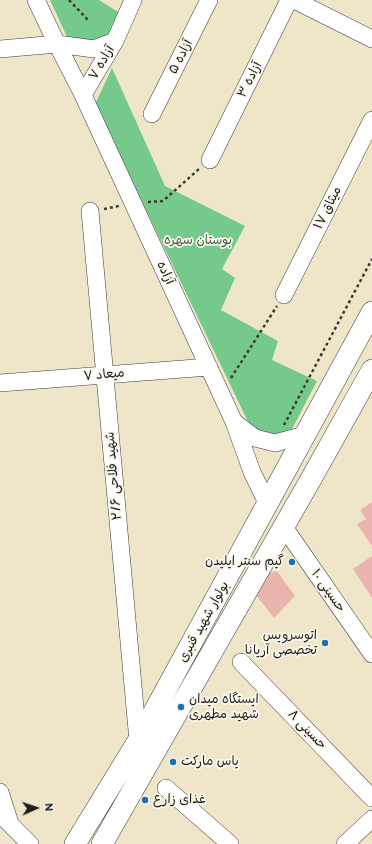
<!DOCTYPE html>
<html>
<head>
<meta charset="utf-8">
<style>
  body { margin:0 }
  #map { position:relative; width:372px; height:844px; overflow:hidden; background:#efe6ca; font-family:"Balsamiq Sans",sans-serif }
  canvas { display:block }
  .north { position:absolute; left:16px; top:788px; width:40px; height:40px; -webkit-text-stroke:3px #fbf7ec; paint-order:stroke; rotate:87deg; font-size:11px; font-weight:700; line-height:16px; text-align:center; color:#1c1c1c }
  .north::after { content:''; display:block; margin:auto; width:14px; height:18px; background:#1c1c1c; clip-path:polygon(50% 0,100% 100%,50% 72%,0 100%) }
</style>
</head>
<body>
<div id="map">
<canvas width="372" height="844"></canvas>
<div class="north">N</div>
</div>
<script>
const c = document.querySelector('canvas').getContext('2d');
c.lineJoin = 'round';
function fillPath(path, color) {
  c.fillStyle = color;
  c.fill(path, 'evenodd');
}
function trace(path, color, width, dash) {
  c.strokeStyle = color;
  c.lineWidth = width;
  c.lineCap = dash ? 'butt' : 'round';
  c.setLineDash(dash || []);
  c.stroke(path);
}
function label(font, color, halo, rows, align = 'center') {
  c.font = font + ' "Balsamiq Sans","Playpen Sans Arabic",sans-serif';
  c.lineWidth = 3.5;
  c.setLineDash([]);
  c.textBaseline = 'middle';
  c.strokeStyle = halo;
  c.fillStyle = color;
  for (const [text, x, y, turn = 0] of rows) {
    c.save();
    c.translate(x, y);
    c.rotate((+turn || 0) * Math.PI / 180);
    c.textAlign = isNaN(turn) ? turn : align;
    if (halo) c.strokeText(text, 0, 0);
    c.fillText(text, 0, 0);
    c.restore();
  }
}
fillPath(new Path2D(`
  M50 0H99L120 13 104 41 68 39Z
  M112 68 165 186 245 226 222 269 235 278 221 310 278 341 272 360 317 381 290 433 267 438 252 430 95 104Z`), '#76c98c');
fillPath(new Path2D(`
  M372 502V546L357 524 366 519 360 510Z
  M372 556V598L353 569Z
  M277 571 295 596 274 618 256 595 268 573Z`), '#eab5ae');
const minor = new Path2D(`
  M36 0 57 44 83 95 234 422 252 472 268 505
  M294 0 372 39
  M0 49 57 44 94 49 115 41
  M83 95 115 41 133 0
  M152 114 209 0
  M210 160 289 0
  M90 211 138 741
  M284 295 372 120
  M0 383 209 367
  M234 422 255 438 275 443 305 435
  M284 527 372 654
  M241 662 372 798
  M166 788 230 844
  M0 792 10 823
  M0 814 30 844
  M345 844 372 819`);
const major = new Path2D(`
  M75 844 138 741 372 312
  M102 844 311 479 372 370`);
trace(minor, '#3c3a36', 18);
trace(major, '#3c3a36', 22);
trace(new Path2D(`
  M69 0 89 21
  M148 202 163 201 199 169
  M104 209 119 206
  M231 378 277 306
  M284 425 372 259`), '#3c3a36', 2.5, [3, 3]);
trace(minor, '#fff', 17);
trace(major, '#fff', 21);
for (const [x, y, r, color] of [
  [292,562,4,"#1f6fb2"],
  [325,643,4,"#1f6fb2"],
  [181,707,4,"#1f6fb2"],
  [173,762,4,"#1f6fb2"],
  [145,800,4,"#1f6fb2"]
]) {
  const dot = new Path2D();
  dot.arc(x, y, r, 0, 2 * Math.PI);
  c.fillStyle = color;
  c.fill(dot);
  trace(dot, '#fbf7ec', 1.5);
}
label('13px', '#1c1c1c', '#fbf7ec', [
  ["آزاده ۵",181,57,-63],
  ["آزاده ۷",102,63,-59],
  ["آزاده ۳",250,80,-63],
  ["میثاق ۱۷",328,208,-63],
  ["آزاده",165,273,65],
  ["میعاد ۷",104,375,-5],
  ["شهید فلاحی ۲/۶",114,476,-95],
  ["حسینی ۱۰",328,591,55],
  ["بولوار شهید قنبری",204,622,-61],
  ["حسینی ۸",307,730,46]
]);
label('13px', '#3c5943', '#fbf7ec', [
  ["بوستان سهره",198,241]
]);
label('13px', '#1c1c1c', '#fbf7ec', [
  ["گیم سنتر ایلیدن",284,562,"right"],
  ["اتوسرویس",317,636,"right"],
  ["تخصصی آریانا",317,651,"right"],
  ["ایستگاه میدان",189,700],
  ["شهید مطهری",189,715],
  ["یاس مارکت",181,762],
  ["غذای زارع",153,800]
], 'left');
</script>
</body>
</html>
